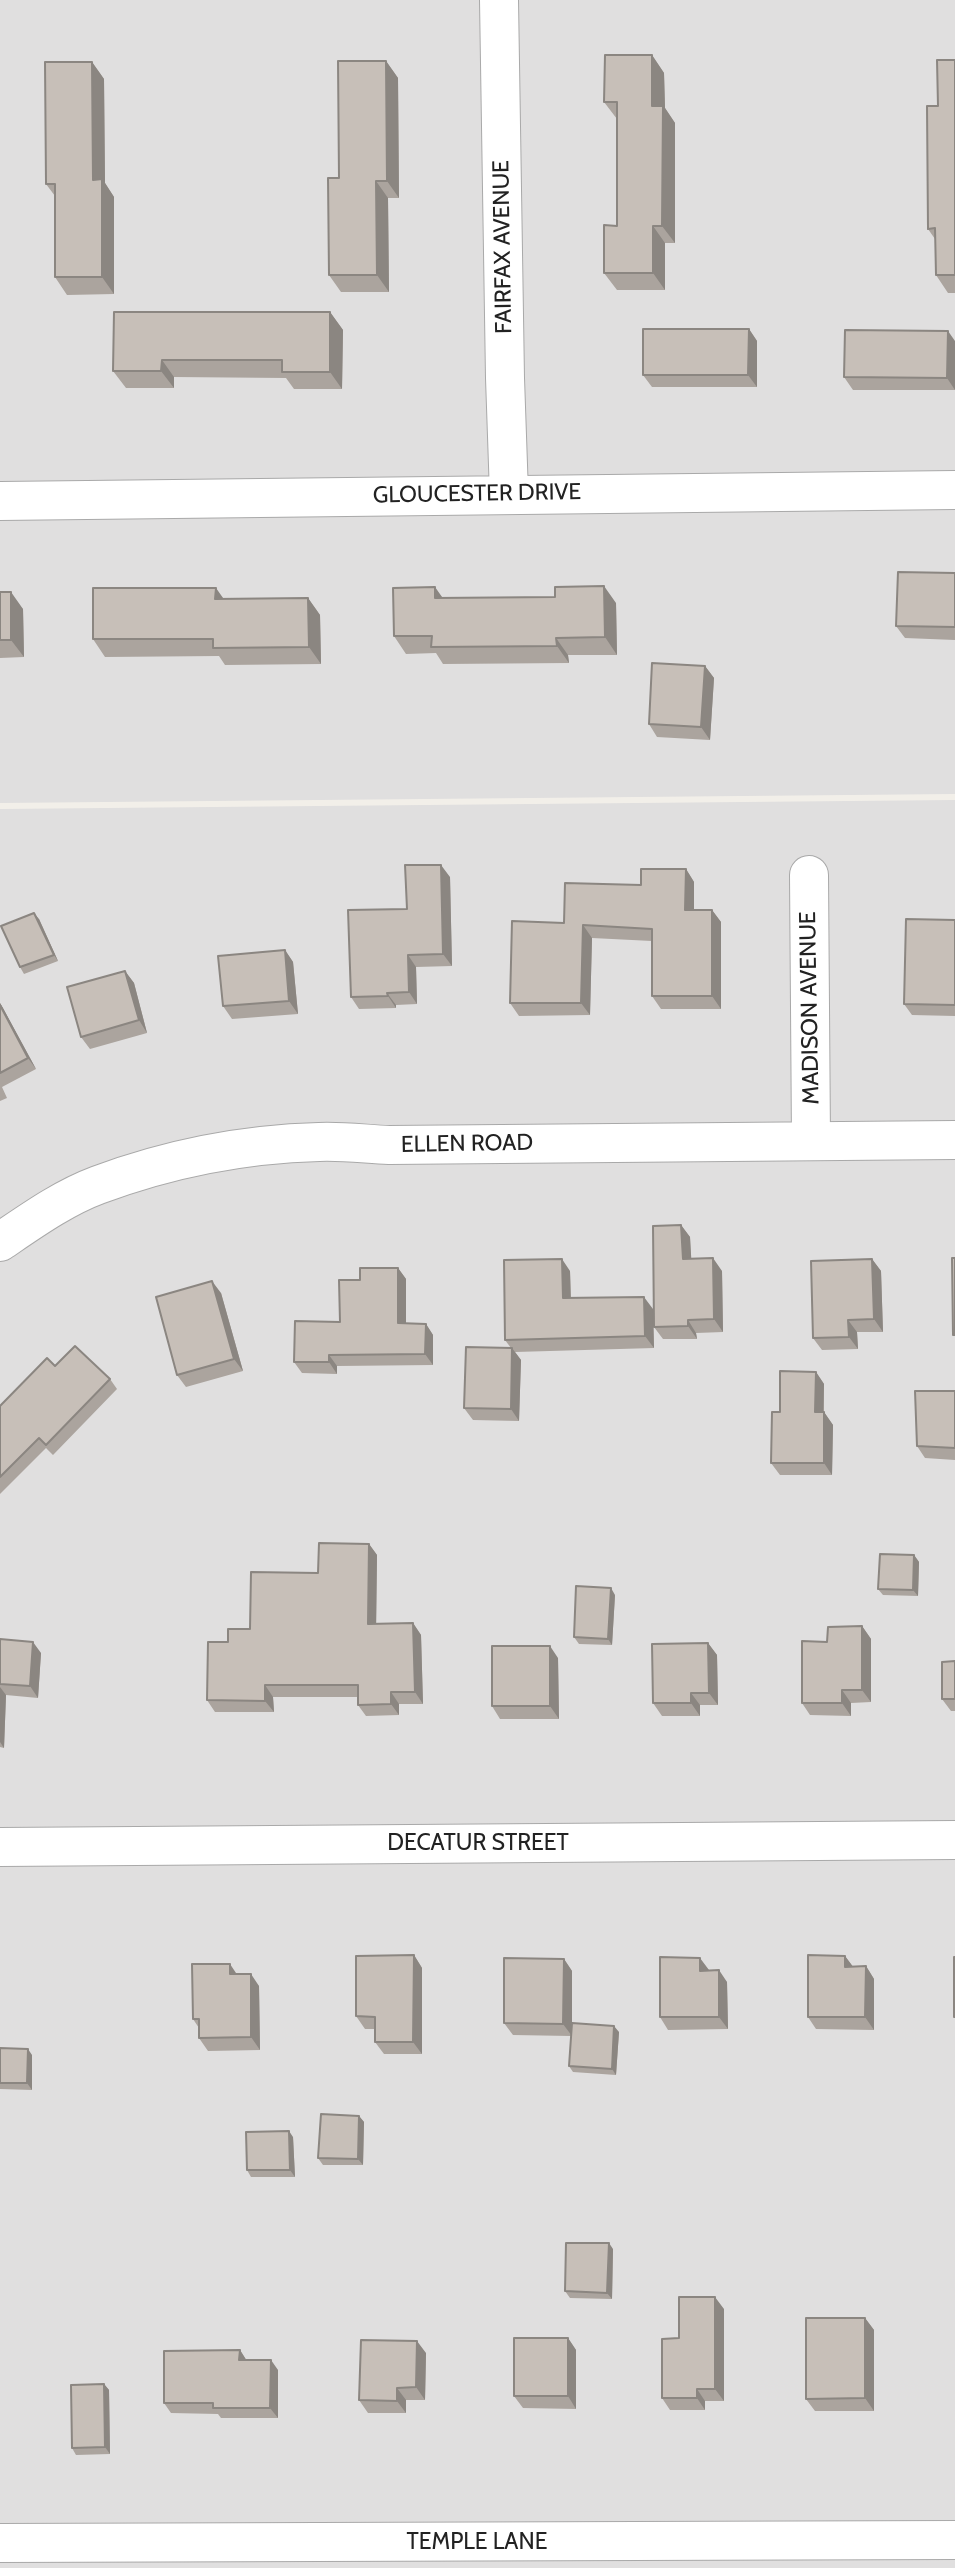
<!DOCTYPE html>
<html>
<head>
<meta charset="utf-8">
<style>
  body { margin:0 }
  canvas { display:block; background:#f2efe9 }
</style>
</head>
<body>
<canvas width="955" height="2568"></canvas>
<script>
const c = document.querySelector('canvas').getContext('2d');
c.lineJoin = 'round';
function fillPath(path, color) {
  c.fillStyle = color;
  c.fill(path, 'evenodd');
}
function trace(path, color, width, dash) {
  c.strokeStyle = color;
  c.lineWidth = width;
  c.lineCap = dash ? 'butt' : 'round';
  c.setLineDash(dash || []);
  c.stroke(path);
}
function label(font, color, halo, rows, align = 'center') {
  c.font = font + ' Cabin,sans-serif';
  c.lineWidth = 5;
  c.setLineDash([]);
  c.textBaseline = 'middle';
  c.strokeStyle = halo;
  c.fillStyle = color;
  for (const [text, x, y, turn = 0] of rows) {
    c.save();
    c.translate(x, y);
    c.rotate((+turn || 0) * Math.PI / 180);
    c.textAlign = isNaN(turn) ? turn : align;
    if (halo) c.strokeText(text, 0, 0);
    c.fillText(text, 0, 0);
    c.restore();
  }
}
fillPath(new Path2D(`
  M0 0H955V794L0 803Z
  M955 800V2568H0V809Z`), '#e0dfdf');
const minor = new Path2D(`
  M499 0 505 378 509 494
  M0 501 955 490
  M809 875 811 1140
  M0 1242C31 1221 63 1198 98 1185 168 1159 244 1144 319 1142 342 1141 366 1144 389 1145L955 1140
  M0 1847 955 1840
  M0 2543 955 2540`);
trace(minor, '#a9a9a9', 40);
trace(minor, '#fff', 38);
fillPath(new Path2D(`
  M652 55 664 73 665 108 675 123V243H665V290H617L604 273 617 226V119L604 102Z
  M955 60V293H948L936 275 935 239 928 229 938 106Z
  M386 61 398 78 399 198H388L389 292H341L329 275 339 178Z
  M92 62 104 79 105 183 114 197V294L67 295 55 277V196L46 184Z
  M330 312 343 330 342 389H294L286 378 174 377V388H126L113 371Z
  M749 329 757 341V387H652L643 375Z
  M955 341V390H853L844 377Z
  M955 573V640L905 638 896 626Z
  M0 592 23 609 24 657 0 658Z
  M308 598 320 615 321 664 225 665 219 656 105 657 93 639 223 599Z
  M443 598 616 603 617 655H568L569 663 443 664 436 653 406 654 394 636Z
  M705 666 714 678 710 740 657 737 649 724Z
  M686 869 694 882V910H712L721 922V1009H661L652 996V941L592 938 590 1015 519 1016 510 1003 564 923 641 885Z
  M450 877 452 966 416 967 417 1004 396 1005V1008L359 1009 351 997 407 909Z
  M39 919 58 961 24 974 20 967Z
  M955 920V1016L912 1015 904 1004Z
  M285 950 293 962 298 1014 232 1019 223 1006Z
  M125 971 134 983 147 1033 90 1049 81 1037Z
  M0 1003 36 1069 2 1087 7 1098 0 1101Z
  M681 1225 690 1237 691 1259 722 1271 723 1332 696 1333 697 1339H663L654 1327Z
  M872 1259 881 1271 883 1332H857L858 1349 822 1350 813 1338Z
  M398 1268 406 1279V1323L426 1324 433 1335V1365L337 1366V1374L302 1373 294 1362 340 1322 360 1280Z
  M570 1271 571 1298 653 1309 654 1348 515 1352 521 1360 519 1421 473 1420 464 1408 511 1348 505 1340Z
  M221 1293 243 1371 186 1387 177 1375Z
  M55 1366 110 1379 117 1389 53 1455 46 1448 0 1494V1406Z
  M816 1372 824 1384V1412L833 1425 832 1475H780L771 1463 780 1412Z
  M955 1391V1460L925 1458 917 1446Z
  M369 1544 377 1555 376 1624 413 1623 421 1635 423 1704H399V1715L366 1716 358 1705V1697H273L274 1712H215L207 1700 228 1642 250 1629 318 1573Z
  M914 1555 919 1562 918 1596 883 1595 878 1589Z
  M615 1595 612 1645 579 1644 574 1637Z
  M862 1626 871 1639V1702L851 1703V1716L810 1715 802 1703 827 1642Z
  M0 1639 41 1653 38 1698 6 1695 4 1748 0 1747Z
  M708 1643 717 1655 718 1705H700V1716H662L653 1703Z
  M558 1658 559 1719H500L492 1706Z
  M955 1661V1711H951L942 1699Z
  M414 1955 422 1968V2054H384L375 2042V2029H365L356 2016Z
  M845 1956 853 1967 866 1966 874 1979V2030L816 2029 808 2017Z
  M564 1959 572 1971V2023L619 2032 616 2075 573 2072 569 2066 571 2036 513 2035 504 2023Z
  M709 1970 727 1982 728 2029 668 2030 660 2017Z
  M237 1974 259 1986 260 2050 208 2051 199 2038V2028L193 2019Z
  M0 2048 32 2055V2090L0 2089Z
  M359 2116 364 2122 363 2165H323L318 2158Z
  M293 2137 295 2177H251L247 2170Z
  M613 2249 612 2299 570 2298 565 2291Z
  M724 2309V2401H705V2410H670L662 2398 679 2338Z
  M865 2318 874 2330V2411H815L806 2399Z
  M568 2338 576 2350V2409L523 2408 514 2396Z
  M240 2350 246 2360 278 2370V2418H221L218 2414 171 2413 164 2403Z
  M426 2353 425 2400H406V2413H368L359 2400Z
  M104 2384 109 2390 110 2454 76 2455 72 2448Z`), '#aba49e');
fillPath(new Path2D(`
  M652 55 664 73 665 108 675 123V243L662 226 652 106Z
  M386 61 398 78 399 198 387 181Z
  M92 62 104 79 105 183 114 197V294L102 277 93 180Z
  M376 181 388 198 389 292 377 275Z
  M653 226 665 243V290L653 273Z
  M330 312 343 330 342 389 330 372Z
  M749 329 757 341V387L748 375Z
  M948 331 955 341V390L947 378Z
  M162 360 174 377V388L161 371Z
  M604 586 616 603 617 655 605 637Z
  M435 587 447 604 435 598Z
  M216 588 228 605 215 599Z
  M11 592 23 609 24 657 11 640Z
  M308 598 320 615 321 664 309 647Z
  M556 638 568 655 569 663 557 646Z
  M705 666 714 678 710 740 701 727Z
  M441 865 450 877 452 966 443 954Z
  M686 869 694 882V922L685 910Z
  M712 910 721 922V1009L712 996Z
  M34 913 39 919 58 961 54 955Z
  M583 925 592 938 590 1015 581 1003Z
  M285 950 293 962 298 1014 289 1001Z
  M408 955 416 967 417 1004 409 992Z
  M125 971 134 983 147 1033 139 1020Z
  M387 993 396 1005V1008L388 996Z
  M0 1003 3 1008 36 1069 28 1058 0 1005Z
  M681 1225 690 1237 692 1271 683 1259Z
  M713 1258 722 1271 723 1332 714 1319Z
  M562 1259 570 1271 571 1311 563 1298Z
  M872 1259 881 1271 883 1332 874 1319Z
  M398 1268 406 1279V1334L398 1323Z
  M212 1281 221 1293 243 1371 234 1359Z
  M644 1297 653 1309 654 1348 645 1336Z
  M688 1320 696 1333 697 1339 688 1326Z
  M848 1320 857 1332 858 1349 849 1337Z
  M426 1324 433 1335V1365L425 1354Z
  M512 1348 521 1360 519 1421 511 1409Z
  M329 1355 337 1366V1374L329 1362Z
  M816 1372 824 1384 823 1425 815 1412Z
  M824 1412 833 1425 832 1475 824 1463Z
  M369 1544 377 1555 376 1636 368 1624Z
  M914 1555 919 1562 918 1596 913 1590Z
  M611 1588 615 1595 612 1645 608 1639Z
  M413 1623 421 1635 423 1704 415 1692Z
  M862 1626 871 1639V1702L862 1690Z
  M33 1642 41 1653 38 1698 30 1686Z
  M708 1643 717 1655 718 1705 709 1693Z
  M550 1646 558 1658 559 1719 550 1706Z
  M265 1685 273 1697 274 1712 265 1701Z
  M0 1687 6 1695 4 1748 0 1742Z
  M842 1690 851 1703V1716L842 1703Z
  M391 1692 399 1704V1715L391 1704Z
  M691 1693 700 1705V1716L691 1703Z
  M414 1955 422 1968V2054L413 2042Z
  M845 1956 854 1968 845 1967Z
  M700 1958 709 1970 700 1971Z
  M564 1959 572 1971V2036L563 2024Z
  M230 1964 238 1976 230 1974Z
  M866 1966 874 1979V2030L865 2017Z
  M719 1970 727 1982 728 2029 719 2017Z
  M251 1974 259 1986 260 2050 251 2037Z
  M614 2026 619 2032 616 2075 612 2069Z
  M28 2049 32 2055V2090L27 2083Z
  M359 2116 364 2122 363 2165 358 2159Z
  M289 2131 293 2137 295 2177 290 2170Z
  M609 2243 613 2249 612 2299 607 2293Z
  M715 2297 724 2309V2401L715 2389Z
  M865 2318 874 2330V2411L865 2398Z
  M568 2338 576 2350V2409L568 2396Z
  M417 2341 426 2353 425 2400 416 2387Z
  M240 2350 247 2361 239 2360Z
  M271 2360 278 2370V2418L270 2408Z
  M104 2384 109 2390 110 2454 105 2447Z
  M397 2388 406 2400V2413L397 2401Z
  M697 2389 705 2401V2410L697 2398Z`), '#8b8681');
const building = new Path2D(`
  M605 55H652V106H663L662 226H653V273H604V225L617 226V102H604Z
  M937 60H955V275H936L935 228 928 229 927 106H938Z
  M338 61H386L387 181H376L377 275H329L328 178H339Z
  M45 62H92L93 180 102 179V277H55V184H46Z
  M114 312H330V372H282V360H162L161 371H113Z
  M643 329H749L748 375H643Z
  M845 330 948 331 947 378 844 377Z
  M898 572 955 573V627L896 626Z
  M604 586 605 637 556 638 557 646 431 647 432 636H394L393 588 435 587V598L555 597V587Z
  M93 588H216L215 599 308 598 309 647 213 648V639H93Z
  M0 592H11V640H0Z
  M652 663 705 666 701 727 649 724Z
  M405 865H441L443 954 408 955 409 992 387 993 388 996 351 997 348 910 407 909Z
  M641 869H686L685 910H712V996H652V929L583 925 581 1003H510L512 921 564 923 565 883 641 885Z
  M34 913 54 955 20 967 1 926Z
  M906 919 955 920V1005L904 1004Z
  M285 950 289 1001 223 1006 218 956Z
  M125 971 139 1020 81 1037 67 987Z
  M0 1005 28 1058 0 1073Z
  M681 1225 683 1259 713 1258 714 1319 688 1320V1326L654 1327 653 1226Z
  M952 1258H955V1335H953Z
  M562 1259 563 1298 644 1297 645 1336 505 1340 504 1260Z
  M872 1259 874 1319 848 1320 849 1337 813 1338 811 1261Z
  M360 1268H398V1323L426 1324 425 1354 329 1355V1362H294L295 1321 340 1322 339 1280H360Z
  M212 1281 234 1359 177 1375 156 1297Z
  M75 1346 110 1379 46 1445 39 1438 0 1477V1406L47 1358 55 1366Z
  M466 1347 512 1348 511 1409 464 1408Z
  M780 1371 816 1372 815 1412H824V1463H771L772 1412H780Z
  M915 1391H955V1448L917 1446Z
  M319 1543 369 1544 368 1624 413 1623 415 1692H391V1704L358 1705V1685H265V1701L207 1700 208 1642H228V1629H250L251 1572 318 1573Z
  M880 1554 914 1555 913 1590 878 1589Z
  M576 1586 611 1588 608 1639 574 1637Z
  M862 1626V1690H842V1703H802V1641L827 1642 828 1627Z
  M0 1639 33 1642 30 1686 0 1684Z
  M708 1643 709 1693H691V1703H653L652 1644Z
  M492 1646H550V1706H492Z
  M955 1661V1699H942V1662Z
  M414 1955 413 2042H375V2017L356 2016V1956Z
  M808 1955 845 1956V1967L866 1966 865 2017H808Z
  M660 1957 700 1958V1971L719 1970V2017H660Z
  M954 1957H955V2017H954Z
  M504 1958 564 1959 563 2024 504 2023Z
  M192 1964H230V1974H251V2037L199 2038V2019H193Z
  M572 2023 614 2026 612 2069 569 2066Z
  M0 2048 28 2049 27 2083H0Z
  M321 2114 359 2116 358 2159 318 2158Z
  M289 2131 290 2170H247L246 2132Z
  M566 2243H609L607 2293 565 2291Z
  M679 2297H715V2389H697V2398H662V2339L679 2338Z
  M806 2318H865V2398L806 2399Z
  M514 2338H568V2396H514Z
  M361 2340 417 2341 416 2387 397 2388V2401L359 2400Z
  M240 2350 239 2360H271L270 2408H213V2403H164V2351Z
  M104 2384 105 2447 72 2448 71 2385Z`);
fillPath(building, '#c7bfb8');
trace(building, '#8b8681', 2);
label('23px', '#222', '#fff', [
  ["FAIRFAX AVENUE",503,247,-91],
  ["GLOUCESTER DRIVE",477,494,-1],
  ["MADISON AVENUE",810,1008,-91],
  ["ELLEN ROAD",467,1144,-1],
  ["DECATUR STREET",478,1843],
  ["TEMPLE LANE",477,2542]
]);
</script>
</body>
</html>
